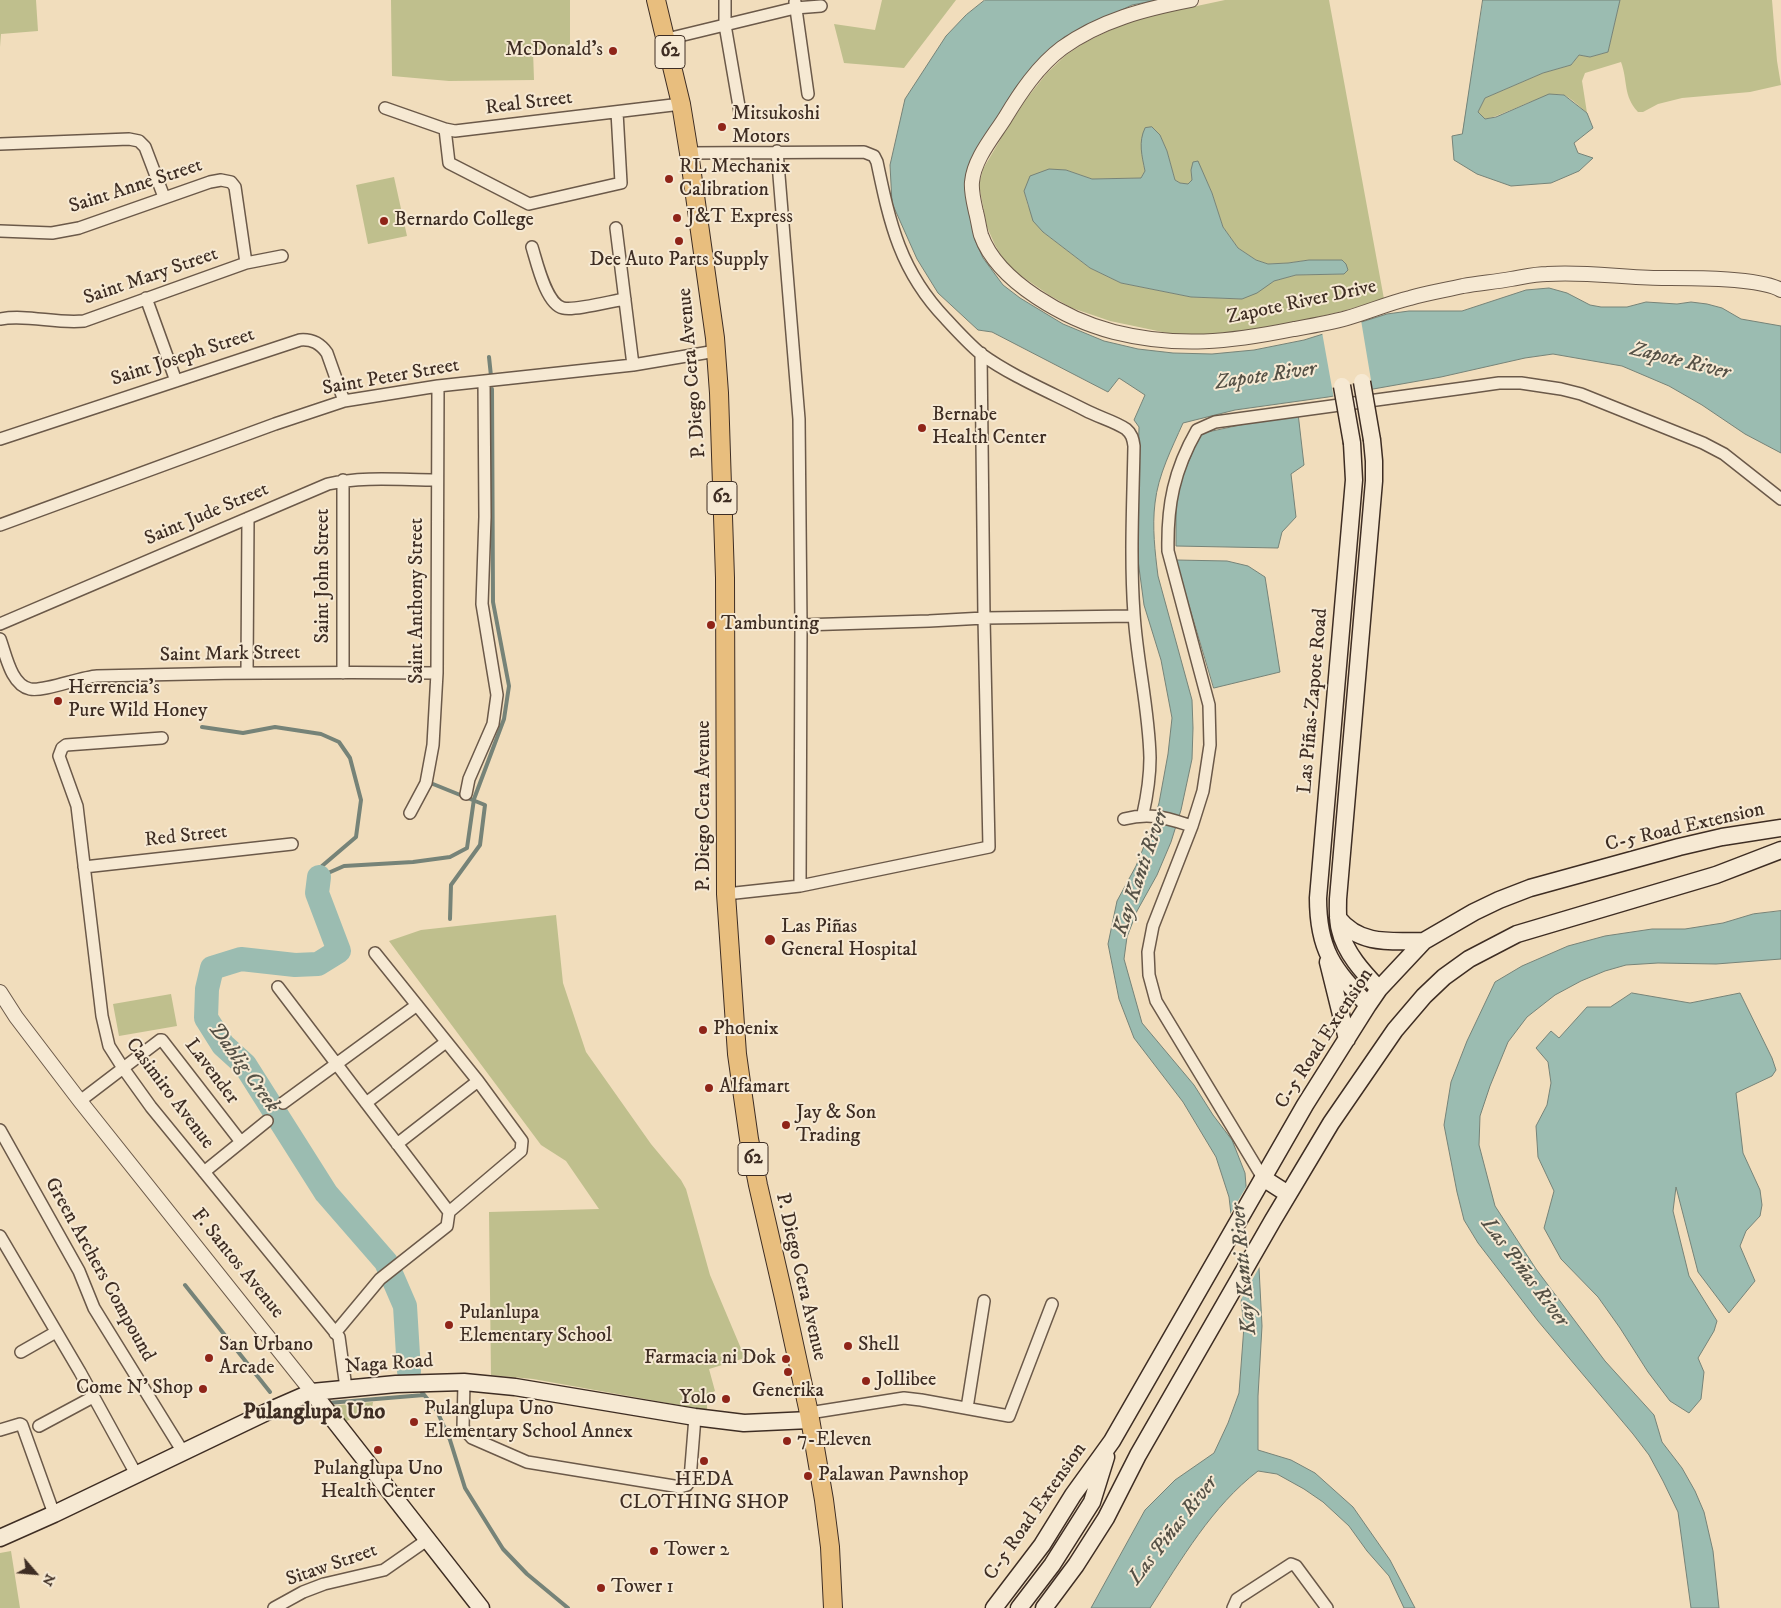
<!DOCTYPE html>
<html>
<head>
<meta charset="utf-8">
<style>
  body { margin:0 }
  #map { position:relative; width:1781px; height:1608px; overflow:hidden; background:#f1ddbc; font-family:"IM FELL DW Pica",serif }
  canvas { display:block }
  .north { position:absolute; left:10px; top:1548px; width:50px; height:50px; -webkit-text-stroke:4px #f6e9d3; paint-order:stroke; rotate:117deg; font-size:14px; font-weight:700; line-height:20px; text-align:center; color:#3e2d23 }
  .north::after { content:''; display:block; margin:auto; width:18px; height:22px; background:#3e2d23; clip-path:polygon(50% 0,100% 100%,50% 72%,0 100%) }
</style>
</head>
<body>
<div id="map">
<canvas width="1781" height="1608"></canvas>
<div class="north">N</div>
</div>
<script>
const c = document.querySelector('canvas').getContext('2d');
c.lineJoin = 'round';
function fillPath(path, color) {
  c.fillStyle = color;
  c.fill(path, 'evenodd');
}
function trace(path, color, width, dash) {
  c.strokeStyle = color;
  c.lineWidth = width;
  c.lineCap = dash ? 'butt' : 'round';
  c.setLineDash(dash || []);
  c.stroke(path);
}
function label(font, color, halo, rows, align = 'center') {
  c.font = font + ' "IM FELL DW Pica",serif';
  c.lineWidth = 4;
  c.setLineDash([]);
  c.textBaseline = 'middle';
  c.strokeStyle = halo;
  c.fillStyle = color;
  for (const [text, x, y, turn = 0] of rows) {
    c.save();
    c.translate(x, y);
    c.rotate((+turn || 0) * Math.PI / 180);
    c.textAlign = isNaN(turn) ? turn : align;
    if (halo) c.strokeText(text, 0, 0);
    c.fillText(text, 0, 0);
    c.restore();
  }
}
fillPath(new Path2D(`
  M0 0H36L38 31 1 34 0 47Z
  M391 0H570V46L533 50 534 80 449 81 392 76Z
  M882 0H956L904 68 844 63 834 24 875 30Z
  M1225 0H1329L1384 299 1343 311 1263 330 1223 335 1172 334 1110 321 1072 308 1049 295 1017 273 1004 260 995 245 987 227 979 185 983 169 1003 135 1027 98 1047 73 1066 55 1086 42 1131 20ZM1152 127 1160 135 1167 151 1175 180 1180 183 1188 185 1192 180 1191 170 1198 162 1212 193 1223 227 1238 248 1256 260 1268 264 1288 263 1309 260H1342L1346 264 1344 274 1296 275 1274 281 1242 299 1191 297 1121 283 1090 268 1043 232 1028 206 1024 191 1066 170 1092 179 1141 178 1145 171 1142 155Z
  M1620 0H1772L1777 61 1781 85 1750 92 1682 98 1658 104 1643 112H1638C1623 96 1628 81 1621 62L1585 73 1582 81 1587 113C1580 107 1573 100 1566 96 1550 88 1505 116 1485 119L1478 112 1485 98 1543 73 1571 65 1579 55 1590 57 1608 52Z
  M394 177 407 236 368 244 356 185Z
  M556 915 563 983 586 1052 651 1144 681 1180 686 1189 710 1275 745 1358 709 1369 715 1391 707 1395V1410L533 1379 491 1375 489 1212 599 1209 566 1161 541 1145 389 941 421 930Z
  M171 994 177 1026 119 1036 113 1004Z
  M373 1402 372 1408 343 1423 329 1406Z
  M11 1551 20 1608H0V1553Z`), '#bfbf8d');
const water = new Path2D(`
  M985 0H1157L1132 5 1064 37 1041 58 1015 88 972 160 967 200 975 240 983 258 1003 285 1020 298 1063 324 1104 341 1138 349 1173 353 1212 354 1254 350 1304 340 1387 314 1409 311H1462L1526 290 1549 288 1567 293 1590 305 1601 307H1627L1646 302 1677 304 1691 302 1707 304 1722 308 1741 319 1781 326V453L1745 434 1702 405 1669 386 1622 366 1553 354 1525 358 1441 377 1328 397 1235 410 1183 423C1172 448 1158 475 1155 503 1152 527 1155 552 1158 576L1192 700 1193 728 1192 759 1181 810 1171 842 1157 875 1137 911 1127 937 1124 959 1142 1023 1194 1085 1213 1115 1232 1140 1245 1173 1250 1235 1259 1268 1262 1326 1258 1396V1450L1291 1460 1315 1473 1353 1507 1390 1560 1415 1608H1404L1389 1576 1367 1551 1349 1526 1323 1502 1304 1489 1277 1474 1258 1471C1212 1506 1181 1560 1150 1608H1091L1145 1510 1175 1480 1214 1453 1228 1423 1239 1393 1244 1326 1229 1197 1216 1157 1183 1102 1134 1038 1119 999 1108 944 1117 901 1136 866 1153 824 1159 803 1168 754 1172 718 1161 660 1144 605 1136 545 1139 427 1134 420 1145 395 1119 378 1108 392 992 332 978 330 938 293 917 259 892 203 890 165 905 99 946 36 966 15Z
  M1483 0H1620L1608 52 1590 57 1579 55 1571 65 1543 73 1485 98 1478 112 1485 119 1496 117 1549 94 1564 95 1587 113 1593 128 1574 143 1578 153 1593 158 1579 171 1551 183 1511 186 1477 174 1454 160 1452 136 1462 134Z
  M1152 127 1160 135 1167 151 1175 180 1180 183 1188 184 1192 180 1191 170 1193 162 1198 161 1212 193 1223 227 1238 248 1256 260 1268 264 1288 263 1309 260H1342L1346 264 1348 270 1344 274 1296 275 1274 281 1257 293 1242 299 1191 297 1121 283 1090 268 1043 232 1033 221 1024 191 1030 176 1049 169 1066 170 1092 179 1141 178 1145 171C1142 156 1138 142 1145 128Z
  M1298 413 1304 465 1291 474 1296 517 1282 532 1278 548 1176 546V492L1200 434Z
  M1176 560 1227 561 1248 566 1265 577 1280 672 1214 688Z
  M1781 911V959L1716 964 1658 963 1626 965 1605 971 1581 981 1555 995 1527 1017 1508 1042 1490 1086 1480 1116 1479 1145 1495 1206 1536 1269 1605 1361 1654 1415 1662 1442 1682 1468 1695 1491 1704 1512 1713 1551 1719 1608H1691L1678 1512 1663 1481 1649 1455 1633 1434 1538 1321 1478 1243 1464 1220 1457 1192 1444 1125 1451 1082 1467 1041 1495 982 1522 966 1568 946 1605 936 1652 929H1685L1723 923 1753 914Z
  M1632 993 1690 1003 1740 993 1772 1058 1776 1070 1772 1076 1736 1093 1743 1153 1760 1190 1762 1205 1760 1216 1746 1231 1740 1246 1755 1281 1729 1313 1698 1272 1676 1187 1673 1211 1689 1276 1717 1321 1714 1331 1698 1358 1704 1372 1701 1399 1689 1413 1670 1401 1648 1372 1620 1328 1598 1297 1561 1259 1544 1228 1554 1191 1538 1157 1536 1126 1547 1105 1551 1083 1548 1062 1536 1048 1551 1031 1559 1038 1587 1007H1610Z`);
fillPath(water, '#9bbcb1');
trace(water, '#768378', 1);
fillPath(new Path2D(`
  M1361 320 1373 392 1334 399 1322 332Z
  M1248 1184 1253 1234 1260 1266 1239 1303 1229 1216Z`), '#f1ddbc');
trace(new Path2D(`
  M489 357 491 376
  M202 727 243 733 275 727 321 734 339 742 350 758 361 800 356 837 322 866 319 877
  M433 784 485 805 480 845 451 885 450 919
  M319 877 344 866 413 862 450 857 467 848 474 799 504 719 509 686 493 602 492 389
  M185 1285 270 1392
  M421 1391 437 1411 450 1440 465 1488 503 1549 527 1574 568 1608
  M328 1403 424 1395
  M285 1412 290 1417 308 1407`), '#768378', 4);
trace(new Path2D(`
  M319 877 317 893 339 951 318 964 295 965 241 959 212 968 207 989 206 1018 223 1045 245 1065 326 1193 386 1262 405 1306 409 1371`), '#9bbcb1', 24);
const minor = new Path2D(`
  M725 0V25L740 112
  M795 2 808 94
  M667 39 795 8 821 6
  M385 108 445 129 455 131 681 104
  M445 129 449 163 529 204 621 183 617 112
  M0 144 129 139 139 141 145 147 164 197
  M777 151 799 419 801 625 800 886
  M689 153 864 152 874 156 877 162C890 224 900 271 946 319 957 331 969 344 981 354 1011 376 1052 393 1085 410 1098 417 1114 421 1126 429 1132 434 1133 439 1134 446 1133 502 1130 558 1134 614 1137 662 1149 709 1150 758 1150 777 1147 796 1143 814
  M616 228 633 365
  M0 231 52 233 79 228 210 182 221 180 231 182 235 187 246 263
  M532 247C537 263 546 304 563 308 574 311 612 301 625 299
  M146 298 176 381
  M0 319C27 314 56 324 84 321L246 263 282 256
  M0 439 300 340C312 339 320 343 327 353L344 401
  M0 525 275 424 344 401 438 386 633 365 716 351
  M0 624 328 484C364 476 401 480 437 480
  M801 625 929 621 984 618 1134 616
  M0 639C6 655 11 685 30 689 44 692 80 677 97 676 210 673 324 672 437 673
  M247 673 248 518
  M343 673V480
  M162 738 66 745 62 748 59 756 77 806 102 1016 109 1046 123 1068 151 1107 339 1337 346 1388
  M466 794 469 779 493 724 497 695 482 604 485 517 484 381
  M410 813 426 783 433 745 437 673 438 386
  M1124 819C1151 812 1166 818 1192 826
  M84 867 292 844
  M726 894 800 886 989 847 984 618 981 353
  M375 953 478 1081 522 1141 521 1151 449 1212
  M278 987 449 1212 447 1226 380 1279 335 1333
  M80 1101 160 1040H162L241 1142
  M283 1103 417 1005
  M366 1103 446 1042
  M0 1130 79 1271 94 1308 183 1452
  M397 1144 478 1081
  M204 1172 267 1121
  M1263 1178 1156 1001 1149 975 1148 952 1153 926 1192 826 1203 791 1210 745 1209 705 1168 551C1167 505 1174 470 1197 430L1215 422 1464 388 1499 383H1521L1561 389 1581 394 1703 443 1724 454 1781 499
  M0 1236 80 1372 136 1474
  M21 1352 56 1332
  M464 1382 463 1428 472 1438 527 1462 680 1487 687 1485 690 1479 695 1417
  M967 1408 984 1301
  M809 1413 904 1398 921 1400 1009 1416 1052 1304
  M39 1426 93 1397
  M0 1430 20 1424 22 1425 54 1514
  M274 1608 303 1592 324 1584 384 1570 427 1540
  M1233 1608 1237 1599 1291 1564 1296 1566 1327 1608`);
const tertiary = new Path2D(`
  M1191 0C1145 9 1101 20 1062 48 1038 66 1020 93 1005 118 993 137 974 159 972 182 971 191 974 203 976 212 978 219 979 228 981 235 998 283 1068 320 1114 332 1178 348 1230 342 1294 329 1311 326 1329 323 1347 318 1368 312 1389 303 1410 298 1427 293 1446 290 1463 286 1479 283 1495 282 1511 279 1523 277 1535 274 1547 274 1585 271 1624 278 1662 278 1689 278 1759 277 1781 290
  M0 992 16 1017 80 1101 312 1392`);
const secondary = new Path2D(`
  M1372 440 1374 461V481L1338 899C1338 909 1337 920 1340 930 1345 953 1364 973 1379 989
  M1352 443 1354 480 1318 898C1318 950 1333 969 1368 1005
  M1338 918C1360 946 1392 941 1424 941
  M1328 962 1347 1039
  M1263 1178 1288 1194
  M312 1392 481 1608
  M0 1538 54 1514 273 1409 312 1392 396 1384 464 1382 515 1387 695 1417 744 1423 810 1420
  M994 1608 1042 1545 1073 1495 1112 1441 1305 1105 1368 1005 1379 989 1424 941 1474 912 1499 900 1530 888 1679 847 1722 837 1781 828
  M1019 1608 1052 1565 1092 1502 1106 1457
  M1044 1608 1076 1565 1106 1518 1138 1455 1273 1220 1331 1123 1395 1030 1424 996 1444 977 1469 959 1517 934 1716 875 1781 850`);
const primary = new Path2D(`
  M656 0 681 104 689 153 715 338 719 393 725 578 726 894 737 1054 749 1139 758 1185 784 1298 809 1413 824 1500 830 1547 833 1608`);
trace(minor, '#6b5949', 14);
trace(tertiary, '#6b5949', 16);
trace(secondary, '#3e2d23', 19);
trace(primary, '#3e2d23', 20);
trace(minor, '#f6e9d3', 11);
trace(tertiary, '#f6e9d3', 14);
trace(secondary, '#f6e9d3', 16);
trace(primary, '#e8be7e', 18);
const secondaryBridge = new Path2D(`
  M1362 382 1372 440
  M1342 386 1352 443`);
trace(secondaryBridge, '#3e2d23', 19, []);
trace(secondaryBridge, '#f6e9d3', 16);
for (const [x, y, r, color] of [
  [613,51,5,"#8f2418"],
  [722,127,5,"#8f2418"],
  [669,179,5,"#8f2418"],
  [677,218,5,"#8f2418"],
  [384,221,5,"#8f2418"],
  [679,241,5,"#8f2418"],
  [922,428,5,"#8f2418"],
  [711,625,5,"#8f2418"],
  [58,701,5,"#8f2418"],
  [770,940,6,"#8f2418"],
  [703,1030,5,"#8f2418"],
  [709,1088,5,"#8f2418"],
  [786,1125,5,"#8f2418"],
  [449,1325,5,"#8f2418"],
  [848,1346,5,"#8f2418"],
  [209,1358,5,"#8f2418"],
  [786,1359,5,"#8f2418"],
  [788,1372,5,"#8f2418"],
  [866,1381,5,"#8f2418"],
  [203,1389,5,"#8f2418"],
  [726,1399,5,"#8f2418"],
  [414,1422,5,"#8f2418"],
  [787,1441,5,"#8f2418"],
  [378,1450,5,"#8f2418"],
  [704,1461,5,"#8f2418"],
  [808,1476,5,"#8f2418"],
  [654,1551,5,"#8f2418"],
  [601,1588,5,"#8f2418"]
]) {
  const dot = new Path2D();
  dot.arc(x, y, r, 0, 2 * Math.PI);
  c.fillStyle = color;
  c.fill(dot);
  trace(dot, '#f6e9d3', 2);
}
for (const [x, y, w] of [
  [670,52,30],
  [722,498,30],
  [753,1159,30]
]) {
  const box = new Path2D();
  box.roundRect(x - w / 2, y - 16.5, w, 33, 4);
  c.fillStyle = '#f6e9d3';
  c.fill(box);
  trace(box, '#3e2d23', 1);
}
label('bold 19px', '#3e2d23', null, [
  ["62",670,52],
  ["62",722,498],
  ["62",753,1159]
]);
label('20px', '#3e2d23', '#f6e9d3', [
  ["McDonald's",603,51,"right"],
  ["Mitsukoshi",732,115],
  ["Motors",732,138],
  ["RL Mechanix",679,168],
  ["Calibration",679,191],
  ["J&T Express",687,218],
  ["Bernardo College",394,221],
  ["Dee Auto Parts Supply",679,261,"center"],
  ["Bernabe",932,416],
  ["Health Center",932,439],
  ["Tambunting",721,625],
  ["Herrencia's",68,689],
  ["Pure Wild Honey",68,712],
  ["Las Piñas",781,928],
  ["General Hospital",781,951],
  ["Phoenix",713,1030],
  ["Alfamart",719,1088],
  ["Jay & Son",796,1114],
  ["Trading",796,1137],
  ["Pulanlupa",459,1314],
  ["Elementary School",459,1337],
  ["San Urbano",219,1346],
  ["Arcade",219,1369],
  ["Shell",858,1346],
  ["Farmacia ni Dok",776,1359,"right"],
  ["Jollibee",876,1381],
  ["Come N' Shop",193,1389,"right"],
  ["Generika",788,1392,"center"],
  ["Yolo",716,1399,"right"],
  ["Pulanglupa Uno",424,1410],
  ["Elementary School Annex",424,1433],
  ["7-Eleven",797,1441],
  ["Pulanglupa Uno",378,1470,"center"],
  ["Health Center",378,1493,"center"],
  ["Palawan Pawnshop",818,1476],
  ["HEDA",704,1481,"center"],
  ["CLOTHING SHOP",704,1504,"center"],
  ["Tower 2",664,1551],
  ["Tower 1",611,1588]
], 'left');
label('20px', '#3e2d23', '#f6e9d3', [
  ["Real Street",529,104,-7],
  ["Saint Anne Street",136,187,-18],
  ["Saint Mary Street",151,277,-19],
  ["Zapote River Drive",1302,303,-12],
  ["Saint Joseph Street",183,358,-18],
  ["P. Diego Cera Avenue",693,373,-95],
  ["Saint Peter Street",391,378,-10],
  ["Saint Jude Street",207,515,-23],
  ["Saint John Street",324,576,-90],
  ["Saint Anthony Street",418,601,-90],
  ["Saint Mark Street",230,655,-1],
  ["Las Piñas-Zapote Road",1314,701,-85],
  ["P. Diego Cera Avenue",705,806,-90],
  ["C-5 Road Extension",1685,828,-13],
  ["Red Street",186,837,-6],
  ["C-5 Road Extension",1325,1039,-57],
  ["Lavender",211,1072,53],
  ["Casimiro Avenue",169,1094,53],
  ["F. Santos Avenue",237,1264,51],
  ["Green Archers Compound",99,1270,61],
  ["P. Diego Cera Avenue",800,1277,77],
  ["Naga Road",389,1365,-4],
  ["C-5 Road Extension",1036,1512,-55],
  ["Sitaw Street",332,1566,-19]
]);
label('italic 21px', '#555146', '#f6e9d3', [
  ["Zapote River",1680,362,14],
  ["Zapote River",1266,377,-8],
  ["Kay Kanti River",1142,873,-71],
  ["Dahlig Creek",243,1068,54],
  ["Kay Kanti River",1245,1269,-95],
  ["Las Piñas River",1524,1273,53],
  ["Las Piñas River",1174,1531,-52]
]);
label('bold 22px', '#3e2d23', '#f6e9d3', [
  ["Pulanglupa Uno",314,1413]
]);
</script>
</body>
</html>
